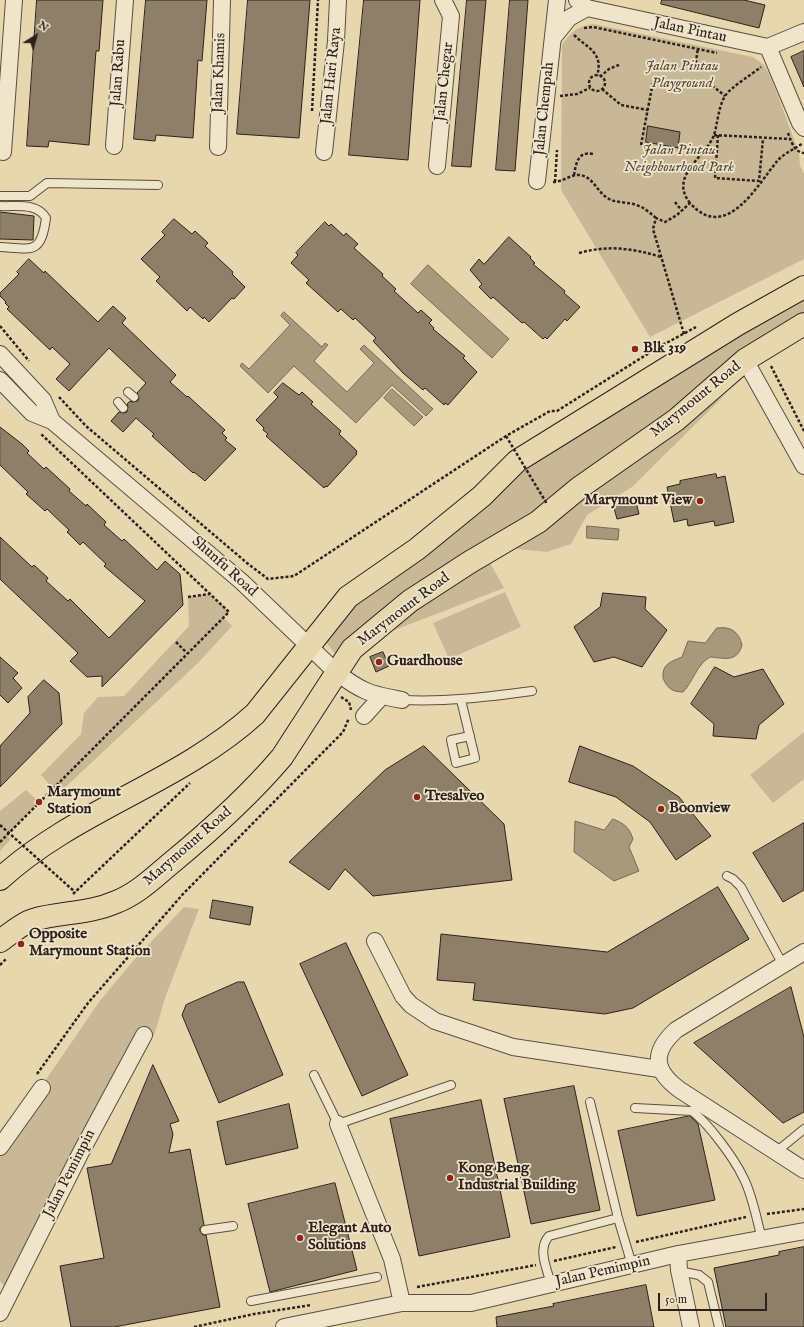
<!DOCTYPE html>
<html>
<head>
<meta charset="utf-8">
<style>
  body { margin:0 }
  #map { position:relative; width:804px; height:1327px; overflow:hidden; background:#e7d7af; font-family:"IM FELL English",serif }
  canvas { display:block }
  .north { position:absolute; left:16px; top:16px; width:40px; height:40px; -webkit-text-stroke:3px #efe5cb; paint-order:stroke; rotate:37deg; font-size:11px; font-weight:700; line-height:16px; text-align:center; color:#2e211c }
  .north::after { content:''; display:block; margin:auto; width:14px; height:18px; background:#2e211c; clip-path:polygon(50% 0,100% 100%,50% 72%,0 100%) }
  .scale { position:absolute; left:658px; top:1293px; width:109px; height:18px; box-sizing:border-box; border:2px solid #2e211c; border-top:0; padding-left:5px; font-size:12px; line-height:14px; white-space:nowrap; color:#2e211c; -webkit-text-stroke:3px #efe5cb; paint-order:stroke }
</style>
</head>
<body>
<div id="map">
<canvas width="804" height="1327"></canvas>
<div class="north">N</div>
<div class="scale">50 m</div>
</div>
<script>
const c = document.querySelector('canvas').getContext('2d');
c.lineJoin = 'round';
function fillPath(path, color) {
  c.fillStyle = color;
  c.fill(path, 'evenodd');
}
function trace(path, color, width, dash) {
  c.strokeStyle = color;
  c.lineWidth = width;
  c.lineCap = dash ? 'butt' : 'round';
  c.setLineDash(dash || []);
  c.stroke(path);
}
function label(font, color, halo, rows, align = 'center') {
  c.font = font + ' "IM FELL English",serif';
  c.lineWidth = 3.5;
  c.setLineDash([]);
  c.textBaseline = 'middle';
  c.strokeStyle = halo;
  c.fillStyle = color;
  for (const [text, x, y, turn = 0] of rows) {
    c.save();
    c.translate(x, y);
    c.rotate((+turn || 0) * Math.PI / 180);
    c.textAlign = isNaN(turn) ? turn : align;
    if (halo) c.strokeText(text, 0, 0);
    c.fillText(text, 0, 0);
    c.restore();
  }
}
fillPath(new Path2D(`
  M594 24 753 57 764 65 771 77 799 153 800 165 804 174V259L650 337 561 190 562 45C570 32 579 25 594 24Z
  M804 287V324L652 442 725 395 632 487 587 515 571 544 547 552 508 548 489 561 504 588 358 644 342 663 319 633 482 496Z
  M505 592 521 627 449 659 433 623Z
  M210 594 229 612 224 618 232 626 198 663 58 794 41 775 81 734 84 713 98 697 124 696 189 626 188 597Z
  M804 732V779L773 803 750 775Z
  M26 790 39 802 7 835 11 839 0 851V811Z
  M184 907 199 909 165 998 154 1036 137 1029 10 1293 0 1281V1147L99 1002 133 961Z`), '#c8b896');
const water = new Path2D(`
  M428 265 509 339 492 358 411 284Z
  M284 312 322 347 325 343 328 345 314 361 347 392 374 363 360 349 364 345 433 409 426 416 392 385 356 423 294 366 268 393 240 366 242 363 249 369 290 325 281 316Z
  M392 389 423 417 414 426 384 398Z
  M587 526 619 529 618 540 587 538Z
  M717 628C731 626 739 632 742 645 737 663 724 658 710 657 697 664 693 682 683 692 672 692 667 688 663 678 662 664 670 662 682 657L688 641 705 643Z
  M613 819C625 824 629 827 633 839L629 847 639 871 614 881 574 852 575 821 604 830Z`);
fillPath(water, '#a8997d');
trace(water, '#776956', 1);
const building = new Path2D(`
  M37 0H103L99 51H96L89 145 49 141 48 147 27 146Z
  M146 0H207L202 61 198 60 193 138 156 135 155 141 134 139Z
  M248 0H310L299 138 237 134Z
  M364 0H420L408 160 349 155Z
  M467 0H486L471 167 452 166Z
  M510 0H528L515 171 496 170Z
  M662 0H744L765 5 759 28 661 4Z
  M804 51V87L791 57Z
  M648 126 680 132 678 148 646 142Z
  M0 212 34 216 33 240 0 239Z
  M174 219 192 234 195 231 208 243 205 246 233 272 232 274 245 287 234 299 232 298 209 322 204 317 203 319 190 307 187 311 156 281 160 277 141 259 165 235 162 232Z
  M325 222 329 226 331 224 344 236 346 233 358 244 354 248 383 274 382 276 396 289 394 291 418 313 421 310 432 320 429 323 434 328 433 329 465 356 463 358 477 372 448 405 445 403 444 405 425 388 423 390 403 373 373 341 376 338 355 318 353 320 341 309 338 312 306 283 309 280 291 263 298 255 296 253Z
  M509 237 531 257 530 258 535 263 533 264 565 291 564 293 580 307 567 321 565 319 547 339 545 337 543 339 524 322 522 323 493 297 491 299 479 287 482 284 470 270 479 259 484 264Z
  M29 259 44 273 45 271 98 322 113 306 126 318 122 323 176 375 170 382 187 397 188 396 225 430 222 433 227 438 225 440 236 449 205 481 194 472 193 473 152 436 154 434 136 418 123 432 111 421 119 412 124 413 127 412 128 407 127 404 130 401 133 402 138 401 139 398 137 393 146 383 109 348 69 391 56 379 70 364 52 347 50 350 7 309 9 307 5 303 6 302 0 296V293L19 274 17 272Z
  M283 383 299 395 302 392 313 402 311 404 341 431 339 434 357 451 356 453 357 454 327 487 326 486 324 488 266 436 268 434 263 430 264 428 256 420 278 397 274 393Z
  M0 427 22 444 29 451 27 453 44 469 46 467 70 489 69 491 86 506 87 504 106 522 104 525 122 541 124 539 157 570 165 561 180 574 183 605 102 687V676L87 677 70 661 78 653 0 579V537L32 567 34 565 48 578 46 581 68 601 70 599 109 638 145 601 104 566 106 564 83 542 80 545 67 532 69 530 47 509 45 511 26 494 28 492 0 465Z
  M716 474 717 478 725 476 734 522 715 526 714 521 688 526 687 519 674 522 667 487 680 484V481Z
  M635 498 639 514 617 519 613 504Z
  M603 593 646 597 645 609 667 630 642 667 614 657 594 662 574 627 600 607Z
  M383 652 389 666 376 672 370 657Z
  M0 657 18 673 13 678 22 688 8 703 0 695Z
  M715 667 734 677 763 669 784 704 759 725 756 739 713 736 714 724 691 704Z
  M44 680 59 693 62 724 0 787V746L30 713 28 697Z
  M424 746 504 824 512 880 373 896 345 869 329 890 289 862 385 770Z
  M580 746 633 766 679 797 711 836 676 860 650 822 616 797 569 782Z
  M804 823V890L783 902 753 853Z
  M718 887 749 939 633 1008 605 1014 473 1000 475 983 437 980 441 934 607 952Z
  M213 900 253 907 250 925 210 918Z
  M346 943 408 1075 362 1096 300 964Z
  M238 982H244L283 1075 219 1103 182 1015 186 1005Z
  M791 987 804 1037V1112L783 1123 694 1043Z
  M153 1065 179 1121 170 1124 173 1134 169 1153 190 1149 204 1225 200 1228V1231L203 1235H206L220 1307 114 1327H71L60 1266 104 1258 87 1168 111 1164Z
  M574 1086 600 1210 531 1224 504 1099Z
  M481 1100 510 1237 419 1256 390 1119Z
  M289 1104 298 1148 226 1165 217 1122Z
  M690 1116 698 1124 715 1200 637 1216 618 1131Z
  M335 1183 357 1270 270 1292 248 1204Z
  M804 1247V1327H726L714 1268 779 1255V1252Z
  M646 1285 654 1327H497L496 1317 554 1306 553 1304Z`);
fillPath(building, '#8e8068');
trace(building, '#2e211c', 1);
const lane = new Path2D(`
  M0 196H30L47 183 158 185
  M0 206C16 207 37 202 46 218 41 255 32 249 0 247
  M128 392 134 397
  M118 402 123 408
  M402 700C446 702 488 697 532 691
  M461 700 475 758 456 763 451 740 470 736
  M727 876 733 879 741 887 783 965
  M314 1075 338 1124 451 1085
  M590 1102 618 1218 632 1265
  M635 1108 692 1111C708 1123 734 1158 743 1177 752 1193 757 1221 762 1239
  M776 1152 804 1129
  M205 1230 233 1226
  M679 1271 699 1275 708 1282 719 1327
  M551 1284C547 1269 537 1249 549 1236L618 1218
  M251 1301 377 1277`);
const street = new Path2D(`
  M577 0 587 8 768 47 804 32
  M553 38 569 18 587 8
  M768 47 800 123 804 128
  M114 146 125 0
  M218 147 222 0
  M3 152 14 0
  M324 152 336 41 338 0
  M437 166 451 16 443 0
  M537 181 557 0
  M0 354 43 400 52 421
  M745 360 804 466
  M0 380 32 413 52 421 242 582 336 672C362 692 370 694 402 700
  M364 716 382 696
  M375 941 403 996 411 1005 435 1021 513 1047 659 1069
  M804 952 676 1030C651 1053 654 1071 680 1090L804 1170
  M338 1124 392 1259 402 1303
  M0 1147 42 1088
  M678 1254 679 1270 691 1327
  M0 1313 81 1152 144 1035
  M284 1327 402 1303H471L678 1254 804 1231`);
const primary = new Path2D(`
  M0 879C75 810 179 783 255 714L348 597 417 549 482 496 517 461 738 324 804 287
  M0 941C9 935 22 923 33 920 60 912 89 914 116 902 137 894 153 878 170 864 210 831 249 796 282 757L352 649 410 601 470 562 538 522 579 488 676 420 745 360 804 324`);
trace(lane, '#5c4e41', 10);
trace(street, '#5c4e41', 18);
trace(primary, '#2e211c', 24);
trace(new Path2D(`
  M584 28 593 27 717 53
  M574 35C587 48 604 52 597 76
  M695 68 698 48
  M589 83a8 8 0 1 1 16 0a8 8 0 1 1-16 0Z
  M600 77 609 69 621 64
  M702 84 714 87 725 96
  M602 89 621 105 648 110
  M560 96 577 94 590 88
  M312 111 318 0
  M788 133C791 141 794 152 804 153
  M714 135 790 139
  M718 135 715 178 759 181 763 139
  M641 145 653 82
  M574 175C576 163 578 151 593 154
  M553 182C563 182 571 174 580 175 593 177 596 190 606 197 615 204 628 201 639 206 645 208 651 214 656 218
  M555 182 557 150
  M675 202 682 211
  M690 203C668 176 706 157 714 135 718 122 718 108 725 96 731 87 751 75 761 67
  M579 253C608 245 632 248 661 257
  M0 326 29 361
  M684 334 653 229 656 218 665 222 677 215 690 203C726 244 758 184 778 160 786 152 795 149 803 143
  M771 366 804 431
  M59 397 86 426 247 563 268 579 294 576 506 436 550 411H557L657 348 696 327
  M188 597 209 594
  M176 642 187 653
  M341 697 349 702 351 710
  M0 842 229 612 40 433
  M73 894 190 783
  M0 965 7 958
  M37 1074 88 1003 183 894 343 732 349 718
  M767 1214 804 1209
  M636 1242 746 1217
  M554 1261 616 1247
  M417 1287 536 1265
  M194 1327 254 1314 311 1305`), '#2e211c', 2.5, [3, 2]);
trace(lane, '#efe5cb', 8);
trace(street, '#efe5cb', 16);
trace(primary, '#e7d7af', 22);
trace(new Path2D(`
  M506 436 547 504
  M0 825 75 892`), '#2e211c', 2.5, [3, 2]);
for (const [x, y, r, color] of [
  [635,349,4,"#8f2418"],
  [700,501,4,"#8f2418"],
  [379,662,4,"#8f2418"],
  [417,797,4,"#8f2418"],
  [39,802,4,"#8f2418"],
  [661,809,4,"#8f2418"],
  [21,944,4,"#8f2418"],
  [450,1178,4,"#8f2418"],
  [300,1238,4,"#8f2418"]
]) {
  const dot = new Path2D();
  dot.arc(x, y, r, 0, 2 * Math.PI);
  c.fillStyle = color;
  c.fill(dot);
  trace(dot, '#efe5cb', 1.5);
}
label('15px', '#2e211c', '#efe5cb', [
  ["Jalan Pintau",690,31,12],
  ["Jalan Rabu",119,73,-86],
  ["Jalan Khamis",220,73,-88],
  ["Jalan Hari Raya",332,76,-84],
  ["Jalan Chegar",445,82,-84],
  ["Jalan Chempah",545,109,-84],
  ["Marymount Road",696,400,-39],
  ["Shunfu Road",224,567,42],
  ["Marymount Road",404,610,-37],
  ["Marymount Road",188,847,-41],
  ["Jalan Pemimpin",70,1174,-63],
  ["Jalan Pemimpin",603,1272,-13]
]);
label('italic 15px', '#54473a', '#efe5cb', [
  ["Jalan Pintau",682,67],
  ["Playground",682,84],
  ["Jalan Pintau",679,151],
  ["Neighbourhood Park",679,168]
]);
label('bold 15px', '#2e211c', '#efe5cb', [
  ["Blk 319",643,349],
  ["Marymount View",692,501,"right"],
  ["Guardhouse",387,662],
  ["Marymount",47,793],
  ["Station",47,810],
  ["Tresalveo",425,797],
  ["Boonview",669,809],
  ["Opposite",29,935],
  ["Marymount Station",29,952],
  ["Kong Beng",458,1169],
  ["Industrial Building",458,1186],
  ["Elegant Auto",308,1229],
  ["Solutions",308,1246]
], 'left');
</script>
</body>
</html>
